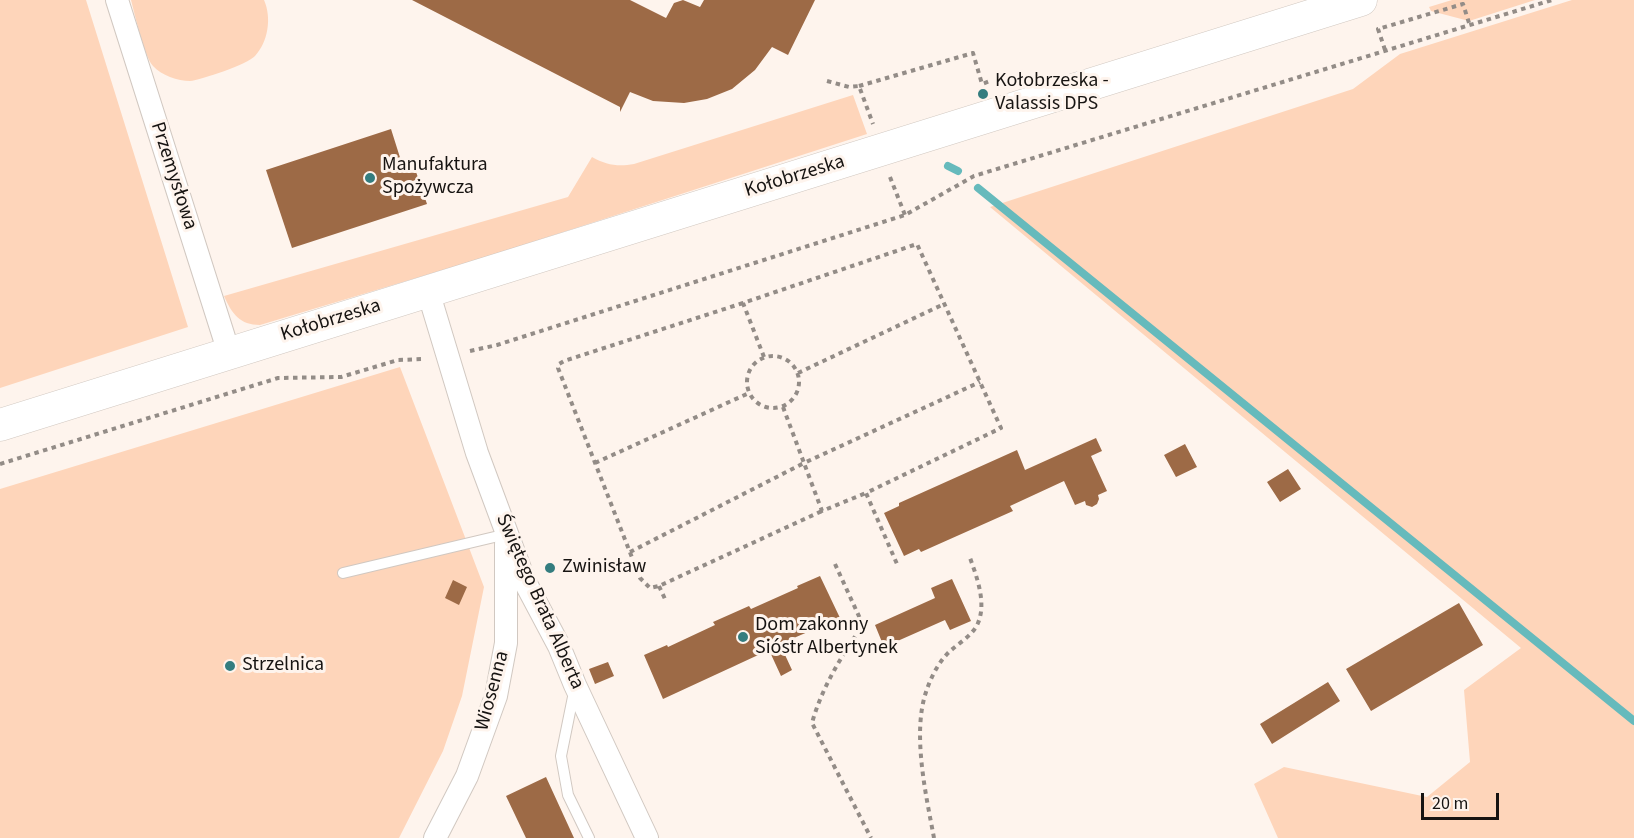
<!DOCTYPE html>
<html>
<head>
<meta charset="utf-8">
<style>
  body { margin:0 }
  #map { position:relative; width:1634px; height:838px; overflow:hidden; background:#fef4ed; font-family:"Source Sans 3",sans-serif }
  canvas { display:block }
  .scale { position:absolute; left:1421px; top:793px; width:78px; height:27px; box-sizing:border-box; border:3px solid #171412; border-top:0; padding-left:8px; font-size:18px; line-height:21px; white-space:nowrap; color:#171412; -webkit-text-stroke:4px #fef4ed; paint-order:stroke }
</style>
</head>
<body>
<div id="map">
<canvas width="1634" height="838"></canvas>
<div class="scale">20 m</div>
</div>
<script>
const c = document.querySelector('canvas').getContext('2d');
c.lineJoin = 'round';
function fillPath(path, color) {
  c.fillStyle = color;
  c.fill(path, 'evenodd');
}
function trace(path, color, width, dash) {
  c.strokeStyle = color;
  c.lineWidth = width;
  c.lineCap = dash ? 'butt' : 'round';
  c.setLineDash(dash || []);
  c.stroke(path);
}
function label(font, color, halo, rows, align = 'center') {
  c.font = font + ' "Source Sans 3",sans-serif';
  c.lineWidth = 6;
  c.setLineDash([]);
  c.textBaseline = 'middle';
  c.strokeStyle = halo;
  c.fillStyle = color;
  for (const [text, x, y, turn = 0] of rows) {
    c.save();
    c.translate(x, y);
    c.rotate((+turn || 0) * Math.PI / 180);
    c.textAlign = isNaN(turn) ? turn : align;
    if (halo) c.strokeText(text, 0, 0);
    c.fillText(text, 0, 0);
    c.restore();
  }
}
fillPath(new Path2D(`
  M0 0H86L188 327 0 388Z
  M131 0H264C272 18 268 42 255 56 248 64 201 80 190 81 178 81 161 75 153 66 144 56 135 15 131 0Z
  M1452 0H1535L1469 21 1431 11 1429 7Z
  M1572 0H1634V838H1278L1254 784 1284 767 1427 797 1470 762 1464 690 1521 648 990 207 1353 89 1400 54Z
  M853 95 867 134 486 257 260 325C240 325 232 314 224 296L568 197 592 157C606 165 618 167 634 164Z
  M400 367 484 587 462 696 443 751 399 838H0V489Z`), '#fed5ba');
trace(new Path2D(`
  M948 166 958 171
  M978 188 1634 721`), '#66babc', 8);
fillPath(new Path2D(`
  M412 0H630L666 18 674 3 683 0 700 7 704 0H815L788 55 772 47 755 70 732 89 707 99 684 103 653 101 630 92 620 112V107Z
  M391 129 403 167 413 163 427 204 292 248 266 170Z
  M1096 438 1102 451 1091 456 1107 491 1098 495 1099 499 1097 504 1092 507 1086 505 1085 501 1075 505 1064 481 1010 506 1013 511 921 552 919 549 904 556 884 513 899 506V503L1017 450 1025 470Z
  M1185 444 1197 467 1176 477 1164 455Z
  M1288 469 1301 489 1280 502 1267 482Z
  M820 576 840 618 780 644 792 670 781 676 769 650 663 699 644 655 667 645 668 647 715 625 713 622 749 606 751 609 798 588 797 586Z
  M952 579 971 621 950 630 945 620 884 647 875 625 935 598 931 588Z
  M453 580 467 587 459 605 445 598Z
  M1459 603 1483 645 1371 711 1346 669Z
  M608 662 614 676 595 684 589 669Z
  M1328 682 1340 701 1272 744 1260 724Z
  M546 777 574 838H526L506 796Z`), '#9d6a46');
const service = new Path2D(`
  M343 573 507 534
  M574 692 561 756 568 795 589 838`);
const minor = new Path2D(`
  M117 0 229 353
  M428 291 477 453 525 582 559 646 575 685 647 838
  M435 838 467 776 496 696 506 643V544`);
const secondary = new Path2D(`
  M0 425 1361 0`);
trace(service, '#d1c8c1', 12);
trace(minor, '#d1c8c1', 24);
trace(secondary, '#d1c8c1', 33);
trace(new Path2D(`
  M1385 50 1378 29 1463 4 1470 26
  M827 81 849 87 859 86 873 124
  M859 86 973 53 982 84 990 81
  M890 177 905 215
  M743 303 564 361 559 364 558 368 640 578 650 588 659 586 822 511
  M470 351 497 345 905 215 974 176 1552 0
  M747 382a26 26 0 1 1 52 0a26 26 0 1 1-52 0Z
  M764 357 743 303 917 244 1001 428 866 493 897 564
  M798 373 944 304
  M783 407 804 463 980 382
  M595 463 749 393
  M0 464 278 378 341 377 398 360 424 359
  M630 552 804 463 822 511 866 493
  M835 564 863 625C842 655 822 687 812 723L871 838
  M659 586 665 599
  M934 838C926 795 912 734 926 692 931 677 938 663 949 652 959 643 973 635 978 623 987 602 976 575 969 555`), '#938c87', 4, [4.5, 4.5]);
trace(service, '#fff', 10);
trace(minor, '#fff', 22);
trace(secondary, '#fff', 32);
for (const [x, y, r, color] of [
  [983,94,6,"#347d7f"],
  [370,178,6,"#347d7f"],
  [550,568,6,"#347d7f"],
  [743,637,6,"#347d7f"],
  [230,666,6,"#347d7f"]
]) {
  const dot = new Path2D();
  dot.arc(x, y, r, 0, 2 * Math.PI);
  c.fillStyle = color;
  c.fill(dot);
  trace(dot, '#fef4ed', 2);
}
label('20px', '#171412', '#fef4ed', [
  ["Kołobrzeska -",995,82],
  ["Valassis DPS",995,105],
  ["Manufaktura",382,166],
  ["Spożywcza",382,189],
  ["Zwinisław",562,568],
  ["Dom zakonny",755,626],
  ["Sióstr Albertynek",755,649],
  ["Strzelnica",242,666]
], 'left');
label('20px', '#171412', '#fef4ed', [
  ["Przemysłowa",173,176,72],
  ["Kołobrzeska",795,177,-17],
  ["Kołobrzeska",331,321,-17],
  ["Świętego Brata Alberta",539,602,66],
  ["Wiosenna",493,691,-75]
]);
</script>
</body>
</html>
